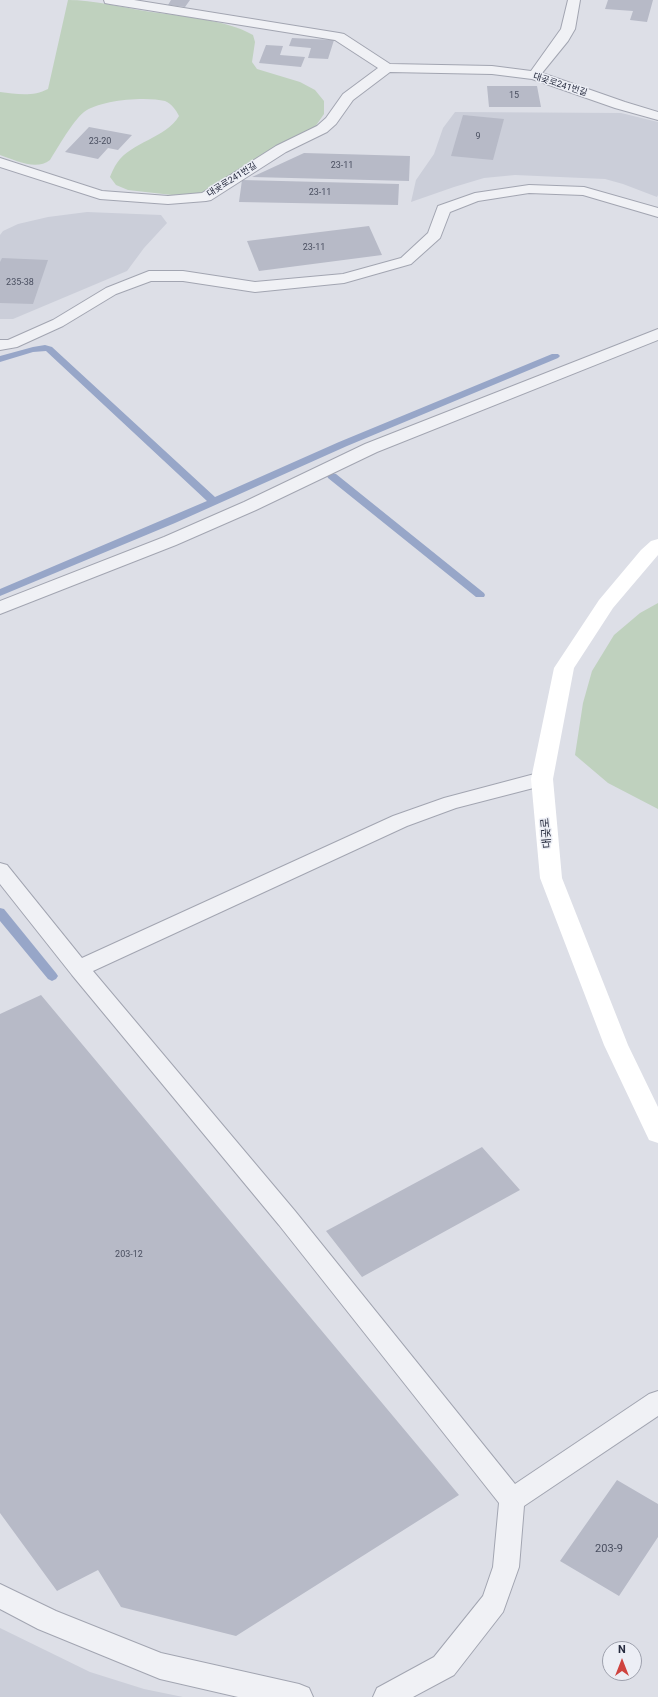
<!DOCTYPE html>
<html>
<head>
<meta charset="utf-8">
<style>
  body { margin:0 }
  #map { position:relative; width:658px; height:1697px; overflow:hidden; background:#dddfe7; font-family:Roboto,sans-serif }
  canvas { display:block }
  .north { position:absolute; left:602px; top:1641px; width:40px; height:40px; box-sizing:border-box; background:#eceef5; border:1px solid #9da0ac; border-radius:50%; rotate:0deg; font-size:11px; font-weight:700; line-height:16px; text-align:center; color:#262b3e }
  .north::after { content:''; display:block; margin:auto; width:14px; height:18px; background:#cf433f; clip-path:polygon(50% 0,100% 100%,50% 72%,0 100%) }
</style>
</head>
<body>
<div id="map">
<canvas width="658" height="1697"></canvas>
<div class="north">N</div>
</div>
<script>
const c = document.querySelector('canvas').getContext('2d');
c.lineJoin = 'round';
function fillPath(path, color) {
  c.fillStyle = color;
  c.fill(path, 'evenodd');
}
function trace(path, color, width, dash) {
  c.strokeStyle = color;
  c.lineWidth = width;
  c.lineCap = dash ? 'butt' : 'round';
  c.setLineDash(dash || []);
  c.stroke(path);
}
function label(font, color, halo, rows, align = 'center') {
  c.font = font + ' Roboto,"Noto Sans KR",sans-serif';
  c.lineWidth = 3;
  c.setLineDash([]);
  c.textBaseline = 'middle';
  c.strokeStyle = halo;
  c.fillStyle = color;
  for (const [text, x, y, turn = 0] of rows) {
    c.save();
    c.translate(x, y);
    c.rotate((+turn || 0) * Math.PI / 180);
    c.textAlign = isNaN(turn) ? turn : align;
    if (halo) c.strokeText(text, 0, 0);
    c.fillText(text, 0, 0);
    c.restore();
  }
}
fillPath(new Path2D(`
  M455 112 621 113 658 122V195L657 197 623 184 605 179 515 175 484 178 454 187 411 202 416 180 434 154 443 128Z
  M87 212 161 215 167 223 144 248 127 271 13 319H0V235L3 231 18 224 48 217Z
  M0 1628 90 1672 144 1689 183 1697H0Z`), '#cbced9');
fillPath(new Path2D(`
  M68 0C94 0 120 7 145 11 176 16 226 19 253 35L255 42 252 62 257 69 300 82 315 90 324 101V114L315 127 277 146 202 193 172 195 128 190 116 185 110 177C112 172 114 167 117 163 131 142 166 138 179 116 176 110 172 104 165 101 146 96 99 100 84 112 72 122 59 146 50 160 36 171 15 160 0 155V92C16 94 33 97 48 89Z
  M658 603V809L608 783 575 755 583 703 592 671 614 635 640 613Z`), '#bfd1be');
fillPath(new Path2D(`
  M45 345 52 347 215 497 339 442 552 354H558L560 356 558 358 347 446 175 523 0 596V589L207 501 46 351 33 352 0 362V356L33 347Z
  M332 473 336 474 484 593 485 595 484 597H476L328 478 327 476 328 474Z
  M0 908 4 909 56 973 58 976 56 979 52 981 48 979 0 921Z`), '#97a6c8');
fillPath(new Path2D(`
  M171 0H190L185 7 168 5Z
  M608 0H653L647 22 630 20 633 11 605 9Z
  M292 38 334 40 328 59 308 58 311 48 289 46Z
  M266 45 283 46 280 55 305 57 301 67 259 63Z
  M487 86H537L541 107H489Z
  M463 115 504 119 493 160 451 156Z
  M89 127 132 135 118 150 108 148 98 159 65 152Z
  M304 153 410 156 409 181 252 177Z
  M242 180 399 184 398 205 239 202Z
  M369 226 382 255 259 271 247 241Z
  M2 258 48 260 33 304 0 303V262Z
  M41 995 459 1495 236 1636 121 1607 98 1570 57 1591 0 1513V1014Z
  M482 1147 520 1190 362 1277 326 1231Z
  M617 1480 658 1504V1537L619 1596 560 1561Z`), '#b7bac7');
const lane = new Path2D(`
  M104 0H134L339 33 344 34 390 64 492 66 531 71 561 29 568 0H580L575 29 568 41 542 73 625 102 658 112V120L615 108 532 79 492 74 390 72 353 100 336 124 327 132 286 152 211 200 206 201 168 204 100 199 0 167V158L102 191 168 196 202 193 276 146 317 126 326 118 343 94 378 68 335 40 110 4 105 3Z
  M529 185 584 187 658 208V217L583 195 529 193 478 201 450 212 440 238 411 264 344 283 255 292 183 281H151L116 294 63 326 17 347 0 350V340H8L53 320 106 288 149 271H183L255 282 343 274 401 258 428 233 438 206 475 193Z
  M658 329V340L377 452 256 510 176 545 0 614V601L164 537 244 502 365 444Z
  M542 772 549 774 552 779 549 784 456 808 407 826 93 971 295 1211 515 1484 649 1394 658 1391V1416L524 1506 519 1567 503 1612 454 1675 413 1697H373L377 1688 434 1657 483 1596 493 1567 499 1503 279 1225 72 975 0 884V863L7 865 82 958 393 816 444 798Z
  M0 1584 56 1611 161 1653 299 1684 309 1688 313 1697H238L160 1679 38 1629 0 1609Z`);
trace(lane, '#a2a5b1', 2);
fillPath(lane, '#f0f1f5');
fillPath(new Path2D(`
  M658 539V555L613 608 574 668 553 779 562 878 628 1045 658 1107V1143L649 1140 604 1045 540 878 531 779 554 668 599 600 641 550 651 541Z`), '#fff');
label('9px', '#262b3e', '#eceef5', [
  ["대곶로241번길",560,85,18],
  ["대곶로241번길",232,180,-32]
]);
label('9px', '#4a4f60', null, [
  ["15",514,96],
  ["9",478,137],
  ["23-20",100,142],
  ["23-11",342,166],
  ["23-11",320,193],
  ["23-11",314,248],
  ["235-38",20,283],
  ["203-12",129,1255]
]);
label('11px', '#262b3e', '#eceef5', [
  ["대곶로",547,833,-95]
]);
label('11px', '#4a4f60', null, [
  ["203-9",609,1549]
]);
</script>
</body>
</html>
